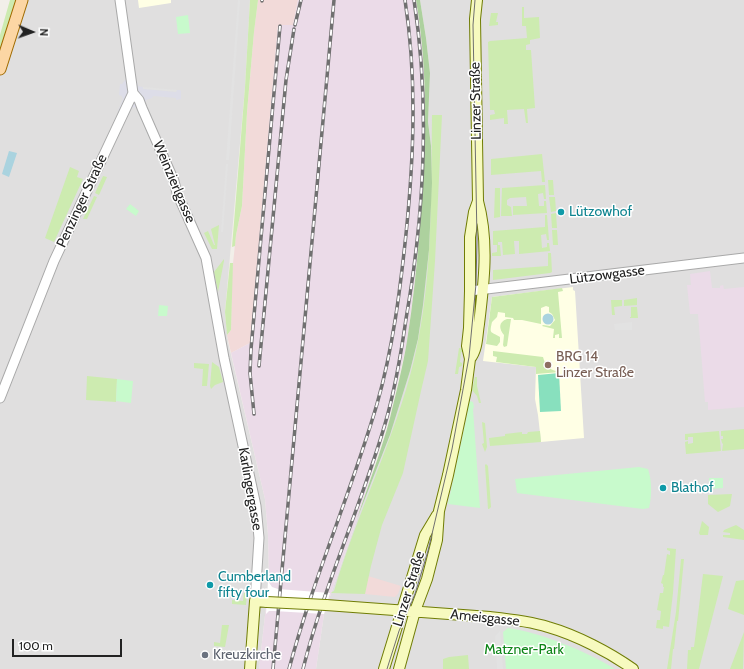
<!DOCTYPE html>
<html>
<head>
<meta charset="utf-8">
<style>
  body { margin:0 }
  #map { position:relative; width:744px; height:669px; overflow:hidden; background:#f2efe9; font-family:Cabin,sans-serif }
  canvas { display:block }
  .north { position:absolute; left:12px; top:12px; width:40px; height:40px; -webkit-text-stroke:3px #fff; paint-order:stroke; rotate:92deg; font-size:11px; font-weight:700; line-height:16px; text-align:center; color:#222 }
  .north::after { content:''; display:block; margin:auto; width:14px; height:18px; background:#222; clip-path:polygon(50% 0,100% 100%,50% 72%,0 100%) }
  .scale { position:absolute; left:12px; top:639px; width:110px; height:18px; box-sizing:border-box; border:2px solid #222; border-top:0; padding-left:5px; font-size:12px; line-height:14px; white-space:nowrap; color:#222; -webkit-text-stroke:3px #fff; paint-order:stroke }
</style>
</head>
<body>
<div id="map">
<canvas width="744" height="669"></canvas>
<div class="north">N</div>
<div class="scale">100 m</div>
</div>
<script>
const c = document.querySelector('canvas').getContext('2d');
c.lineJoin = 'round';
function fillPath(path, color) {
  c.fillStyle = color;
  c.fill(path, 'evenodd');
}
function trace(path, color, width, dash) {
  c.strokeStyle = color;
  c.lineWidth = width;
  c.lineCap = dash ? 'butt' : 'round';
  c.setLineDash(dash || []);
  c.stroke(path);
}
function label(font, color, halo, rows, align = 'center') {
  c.font = font + ' Cabin,sans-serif';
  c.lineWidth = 3;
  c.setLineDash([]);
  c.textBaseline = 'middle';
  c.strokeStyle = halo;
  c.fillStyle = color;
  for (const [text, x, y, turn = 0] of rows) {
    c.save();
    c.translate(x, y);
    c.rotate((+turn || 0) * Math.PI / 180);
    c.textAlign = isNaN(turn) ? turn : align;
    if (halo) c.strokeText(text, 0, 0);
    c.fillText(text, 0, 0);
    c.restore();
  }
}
fillPath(new Path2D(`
  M14 0H250L245 87 225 312 228 342 265 499 268 535 269 580 259 669H0V44Z
  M420 0H744V669H316L324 614 357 519 390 435 410 371 418 339 429 250 432 183 431 146 428 122 430 73 426 38Z`), '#e0dfdf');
fillPath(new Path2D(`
  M258 0H298L293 26 278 25 250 343 231 353 227 335 231 330 232 273 236 235 242 206 247 112 254 32Z
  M368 576 401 586 398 594 395 597 365 594Z`), '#f2dad9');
fillPath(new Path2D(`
  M298 0H416L419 18 424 66 425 114V162L415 280 407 343 389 419 357 519 324 614 316 669H259L269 580 268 535 265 499 231 353 250 343 278 25H293Z
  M710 271 712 288H720V286L723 285 724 289 744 287V407L708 410V402H705L698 314H690L687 285H691L690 274Z`), '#ebdbe8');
fillPath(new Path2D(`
  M138 0H171V3L139 8Z
  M573 287V290L575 291 584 438 541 442 538 415 535 399 536 367 483 361 492 297Z`), '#ffffe5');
fillPath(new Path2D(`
  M10 0H17L0 55V35Z
  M250 0H258L254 32 247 112 242 206 236 235 235 246 232 247 245 87Z
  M522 7H524V18L539 17 540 38 530 40V44L526 45V50H531L535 108 527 109 528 123H526L524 109 507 110 508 124H504V118L490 120V115L495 114 494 110H490L488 42 490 41 527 38 526 26H522Z
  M491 13H498L496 22H498V25L489 26Z
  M432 115H442L435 261 428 361 421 391 403 473 382 525 371 566 365 594 331 593 332 592 334 591C357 513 395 439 414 360 433 280 431 196 432 115Z
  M542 154 545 182H542L541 171 491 175V159Z
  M70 167 79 171 77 177 83 179 54 242 45 238Z
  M103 176 107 177 99 195 95 193Z
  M548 180H553L554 195H549Z
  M545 185 546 199H544L543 193 538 194 539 206H544V201H546L547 213 513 215V206H527L526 197 510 198 507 200V205L511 207 512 216H501L502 188Z
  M495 188H500V217L494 218Z
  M94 196 97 197 87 219H83Z
  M549 197H555L556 211 551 212Z
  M556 213 557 228H552L551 214Z
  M545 215H547L549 240H547L546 234 541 235 542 248 547 247V243H549L550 251 519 254V241H514L515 254 503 255 502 242H498V245H500L501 256H492V253L497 252V245H493V231L545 227Z
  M219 225 217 249H212L204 233 208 231 214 245H215L211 229Z
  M552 230H557L558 245H553Z
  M548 253H551L552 272 550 273 493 280V270L548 266Z
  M224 259V261L218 292 214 272Z
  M230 263H233L231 330 227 335 225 312Z
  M562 288 563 291 558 292 562 338H559V334L555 335V338H553L554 329 542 326 543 325 550 326 555 320 552 314 549 312V307L546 306 541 308V324L522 320H514L513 318 505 317V313L498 312 497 317 492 322C489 335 491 331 500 337V342L497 346 486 344 492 297Z
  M637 298V305L624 306V300Z
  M611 300H622V306L614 307 615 315H612Z
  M631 307H637L638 318H630V317H631Z
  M507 319H511L507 346 504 347 503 345 504 335C499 329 498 322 507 319Z
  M459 348 464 349 463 352H461L460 362 462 363V366L459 367 458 374H455Z
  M493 351 543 357C545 365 549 370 557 371V368H560V372L536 374V367L496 362 497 357 493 356Z
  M212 362 219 367 223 382 215 385 211 389 210 386Z
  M194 363 209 364 207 386H202L203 369 194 368Z
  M87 376 117 379 116 402 86 400Z
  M475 377H477V386L481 403H479L477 396 472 390Z
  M482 422 485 423 487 447 485 452 482 444 484 443Z
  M744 429V449L722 451 723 444 722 443 721 439H723V436H721V431Z
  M540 431 541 442 490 446 489 438 505 436V434L522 432V434H527L528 432Z
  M719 431 721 451 686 454 685 442 688 441V444L693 443V437H688V440H685V434Z
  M486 464 488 466 491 507 489 509H488L485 465Z
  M732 494 730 506 718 512 708 504V495Z
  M702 521 709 527 708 535H700L699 533Z
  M736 525 744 530V540L723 537V535H730V533L723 532 724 530Z
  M667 548 676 549 673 593 669 627 663 626V629L656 628 657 620H660L661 611 657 610 660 593H663L664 587H663V584L661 583 663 575H664L667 554 670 555V551L667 550Z
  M681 559H684L678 621H677L674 649H673L671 669H667L676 612Z
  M703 574 723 576 699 669H687L688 650H691V647H694Z
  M744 580V615L728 609 736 581Z
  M244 593H247L246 605 232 604V600L243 601Z
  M222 625H229L225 647 214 646V642L220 643Z
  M744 632 743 669H730Z
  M468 655 469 669H443V659L449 657Z`), '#cdebb0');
fillPath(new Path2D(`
  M416 0H420L426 38 430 73 428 122 431 146 432 183 429 250 423 305 418 339 410 371 390 435 357 519C368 485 381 452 390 418 396 393 403 366 407 341 413 303 417 265 420 226 426 151 429 75 416 0Z`), '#add19e');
fillPath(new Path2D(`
  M188 15 190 33 178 34 176 17Z
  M130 204 139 211 136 216 126 209Z
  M159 305 168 306 167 316H158Z
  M117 379 133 381 131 403 116 401Z
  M470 401 473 402 474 407 473 409 480 508 448 504 468 411 467 410 468 403Z
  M639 467 648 469C652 480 652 497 649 508L643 509 517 493 515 479Z
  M709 478H723V488L709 489Z
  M508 628C539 632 588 652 615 669H506L503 632Z`), '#c8facc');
fillPath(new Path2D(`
  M559 373 561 411 540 412 538 375Z`), '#88e0be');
fillPath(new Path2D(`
  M238 0H240L229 160H226Z
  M143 87 177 90V92L143 89Z
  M138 115 144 117 160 156 155 153Z
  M154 124 205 243 203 249 152 125Z
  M156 157 162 159 174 192 172 193Z
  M226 164H228L223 232H221Z
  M632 322V330H615L614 324Z
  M500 631 503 669H497L495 636Z`), '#e2e2e2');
fillPath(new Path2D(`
  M128 79 137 81 138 86 143 87V89L176 92 177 90H180L181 91V99L176 100V98L153 96 152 98 146 100 145 104V107L138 110 135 107 132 108 127 115 118 111 123 99 122 96 119 95 120 84H122L125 80Z`), '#dddde8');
fillPath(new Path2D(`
  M9 151 17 153 9 177 2 174Z
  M542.5 319a5.5 5.5 0 1 1 11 0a5.5 5.5 0 1 1-11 0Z`), '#aad3df');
fillPath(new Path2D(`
  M268 581 272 587 278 589 330 593 324 614 274 611H269L266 614Z`), '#fff');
const tertiary = new Path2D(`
  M133 93 139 100 142 108 174 181 177 193 206 258 224 358 256 506 259 538 255 601
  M470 291 744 258
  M0 398 54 261 133 93 120 0`);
const secondary = new Path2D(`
  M470 359C478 349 477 335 479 324 484 283 489 241 478 201L475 19 477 0
  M326 605 490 617C509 619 529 621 548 627 576 635 609 652 633 669
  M250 669 255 601 267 602
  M384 669 425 535 437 515
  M399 669 415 611 427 579 437 540 439 511 448 475 466 390 470 359 467 346 469 328 470 291V237L474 212 478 201`);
const primary = new Path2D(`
  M0 69 22 0`);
trace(tertiary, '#a9a9a9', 11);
trace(secondary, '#707d05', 12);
trace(primary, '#a06b00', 13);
trace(tertiary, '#fff', 9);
trace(secondary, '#f7fabf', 10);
trace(primary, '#fcd6a4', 11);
trace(new Path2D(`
  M387 669 399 631 415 594 428 551 452 449 469 357 476 284 477 239 473 25 475 0`), '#707070', 1);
const rail = new Path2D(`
  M262 1V0
  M295 25 301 0
  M259 366 286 80 294 29
  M254 414 250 373 251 349 280 26
  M273 669 334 0
  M289 669C313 579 351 493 377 404 393 348 400 291 406 234 414 156 417 78 405 0
  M303 669C324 585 361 507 385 424 395 390 401 354 406 319 424 216 430 104 414 0`);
trace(rail, '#707070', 3.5);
trace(rail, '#fff', 2, [6]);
const secondaryBridge = new Path2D(`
  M267 602 326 605`);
trace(secondaryBridge, '#707d05', 12, []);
trace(secondaryBridge, '#f7fabf', 10);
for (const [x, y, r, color] of [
  [561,212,4,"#0f9aa8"],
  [548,365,4,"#8d6e63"],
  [663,488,4,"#0f9aa8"],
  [210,585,4,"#0f9aa8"],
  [205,655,4,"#6b7280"]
]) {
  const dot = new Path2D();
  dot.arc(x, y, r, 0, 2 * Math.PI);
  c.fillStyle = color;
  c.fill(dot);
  trace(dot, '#fff', 1.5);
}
label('14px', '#222', '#fff', [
  ["Linzer Straße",476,101,-91],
  ["Weinzierlgasse",174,182,67],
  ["Penzinger Straße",82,201,-65],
  ["Lützowgasse",607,275,-7],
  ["Karlingergasse",250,489,80],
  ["Linzer Straße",409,589,-73],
  ["Ameisgasse",485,618,6]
]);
label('14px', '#0d838f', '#fff', [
  ["Lützowhof",569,212],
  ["Blathof",671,488],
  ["Cumberland",218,577],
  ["fifty four",218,593]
], 'left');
label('14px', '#785e54', '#fff', [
  ["BRG 14",556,357],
  ["Linzer Straße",556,373]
], 'left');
label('14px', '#0c8416', '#fff', [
  ["Matzner-Park",524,650]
]);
label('14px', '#5b616d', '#fff', [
  ["Kreuzkirche",213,655]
], 'left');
</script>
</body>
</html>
